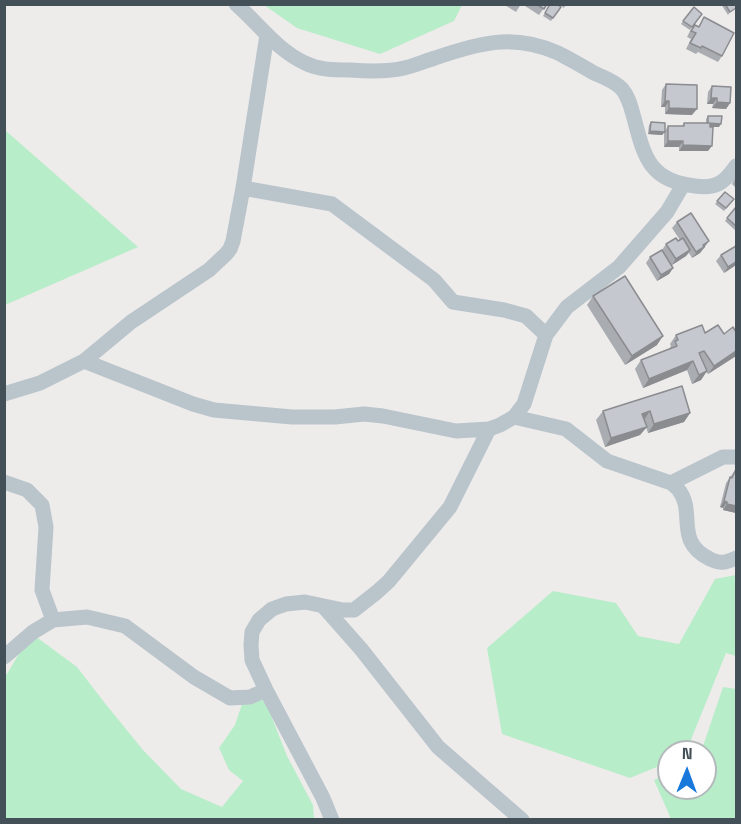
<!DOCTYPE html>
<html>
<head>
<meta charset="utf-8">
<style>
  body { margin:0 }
  #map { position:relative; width:741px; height:824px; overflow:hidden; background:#eeebeb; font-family:"Space Grotesk",sans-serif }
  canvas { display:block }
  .frame { position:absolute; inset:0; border:6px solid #445058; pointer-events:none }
  .north { position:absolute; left:657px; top:740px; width:60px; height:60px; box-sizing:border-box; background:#fff; border:2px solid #b4b9bc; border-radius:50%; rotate:1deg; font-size:16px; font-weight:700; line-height:24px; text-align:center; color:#445058 }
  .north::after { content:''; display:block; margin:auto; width:21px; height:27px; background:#1979da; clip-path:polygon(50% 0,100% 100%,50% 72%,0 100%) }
</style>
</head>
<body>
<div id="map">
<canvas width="741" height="824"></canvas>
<div class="frame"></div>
<div class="north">N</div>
</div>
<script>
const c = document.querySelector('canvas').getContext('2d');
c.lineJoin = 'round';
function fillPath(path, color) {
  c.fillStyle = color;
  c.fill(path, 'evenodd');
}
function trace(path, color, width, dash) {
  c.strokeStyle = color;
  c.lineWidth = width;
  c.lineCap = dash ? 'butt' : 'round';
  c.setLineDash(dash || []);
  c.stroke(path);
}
fillPath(new Path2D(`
  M264 5H462L454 21 380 54 297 28Z
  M5 130 138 247 5 305Z
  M736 575V656L726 653 686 752H669V762L630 778 502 734 487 648 553 591 616 603 638 636 679 644 715 579Z
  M31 633 77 667 104 702 143 750 181 789 222 807 243 781 229 770 219 748 235 725 243 701 265 700 287 756 313 805 314 819 5 820V675L7 674Z
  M723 687 736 689V819H671L654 780 669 773V788H705V752H701Z`), '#b8edc9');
trace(new Path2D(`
  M236 4C259 24 277 50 305 63 319 70 334 70 350 70 365 71 389 72 404 68 414 66 425 61 435 58 479 43 513 33 558 53 570 59 582 66 594 73 603 77 615 81 622 89 629 97 631 108 634 118 644 156 649 181 695 186 716 189 724 183 736 166
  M243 188 332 204 434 280 453 302 504 310 526 316 546 335
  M84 361 193 404 214 410 292 417H335L364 414 383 416 456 431 489 429 500 425 514 417 524 404 546 335 567 307 619 267 667 212 683 185
  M4 394 40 383 84 361 131 322 209 270 226 254 230 249 233 241 243 188 267 35
  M514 417 566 429 607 461 671 483C674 485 676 487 678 489 697 512 673 541 710 559 721 564 725 563 736 558
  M4 482 27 490 42 505 46 527 42 590 53 620 87 617 125 626 194 677 230 698 250 697 266 690
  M671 483 723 457H736
  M323 606 361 649 438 747 522 820
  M4 657 33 632 53 620
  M332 820 323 798 266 690 252 660 251 645 252 632 259 620 272 609 286 604 305 602 343 610H354L377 592 389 581 450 507 489 429`), '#b9c4cb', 15);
fillPath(new Path2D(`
  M503 4H521L516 12Z
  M522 4H547L539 15Z
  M550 4 561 7 551 21 543 16Z
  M559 4H566L564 8Z
  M721 4H736L728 15Z
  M694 7 702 14 690 30 681 24Z
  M704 17 722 56 718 62 698 52 696 54 686 49 691 39 687 37 690 31 695 25 698 27Z
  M666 84 692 115 665 114V107H661L662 90Z
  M712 86 730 103 726 109 712 108 713 104H707L708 92Z
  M708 116 719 127H713L708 151H679V147H664V132L662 135 648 134 649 125 651 122 665 131 668 126H682L684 123H706V119Z
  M736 177V188L732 184Z
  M725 192 734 199 724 211 715 204Z
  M736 207V231L725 221Z
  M677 222 705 247 700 253 692 258 689 253 686 256 672 265 673 268 669 274 657 281 646 263 650 257 662 250 666 244 680 240 672 228Z
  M721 255 736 265 724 273 716 261Z
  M593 296 657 345 625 365 587 305Z
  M736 332V356L708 374 706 372 701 380 692 384 687 370 643 388 635 369 641 360 669 349 671 346 670 344 676 335 705 333 724 334Z
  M682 386 690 413 684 422 648 433 646 427 640 435 605 447 596 420 603 411Z
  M736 469V513L723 510V508L720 507 726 483Z`), '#a9acb1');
fillPath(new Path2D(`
  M711 98H717L713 104H707Z
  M665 101H669L665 107H661Z
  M717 102 730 103 726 109 712 108Z
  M669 108 697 109 692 115 665 114Z
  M708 124H721L719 127H706Z
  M650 131 665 132 662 135 648 134Z
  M668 141H683L679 147H664Z
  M683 145 712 146 708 151H679Z
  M709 241 700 253 692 258 703 245Z
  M690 250 686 256 672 265 676 259Z
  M736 262V265L724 273 728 267Z
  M673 268 669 274 657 281 661 275Z
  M663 336 657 345 625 365 632 356Z
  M736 351V356L708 374 714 366Z
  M693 361 687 370 643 388 649 379Z
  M707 371 701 380 692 384 699 375Z
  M650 411 644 420 642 414Z
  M690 413 684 422 648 433 654 424Z
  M647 427 640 435 605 447 611 438Z
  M724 501 727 502 723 508 720 507Z
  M727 504 736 506V513L723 510Z`), '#8a8c90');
const building = new Path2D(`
  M536 4H547L544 9Z
  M550 4H557L561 7 553 18 545 13Z
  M725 4H736V8L730 12Z
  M694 7 702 14 692 27 683 21Z
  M704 17 734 33 722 56 702 46 701 48 690 43 696 33 691 31 695 25 699 27Z
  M666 84 697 85V109L669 108V101H665Z
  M712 86 731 87 730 103 717 102V98H711Z
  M708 116H722L721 124 708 123Z
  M651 122 665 123V132L650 131Z
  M684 123H710V127H713L712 146 683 145V141H668V126H684Z
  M725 192 734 199 726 208 717 201Z
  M736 207V226L727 218Z
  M691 213 709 241 703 245 704 247 696 252 677 222Z
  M676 238 678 241 683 238 690 250 676 259 666 244Z
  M736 246V262L728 267 721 255Z
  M662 250 673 268 661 275 650 257Z
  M625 276 663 336 632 356 593 296Z
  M702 325 705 333 718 325 724 334 733 327 736 332V351L714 366 704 351 699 353 707 371 699 375 693 361 649 379 641 360 677 346 675 341 678 340 676 335Z
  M682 386 690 413 654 424 650 411 642 414 647 427 611 438 603 411Z
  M736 469V506L727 504V502L724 501 730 477 732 478Z`);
fillPath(building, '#c5c8ce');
trace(building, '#8a8c90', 1.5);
</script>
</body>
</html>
